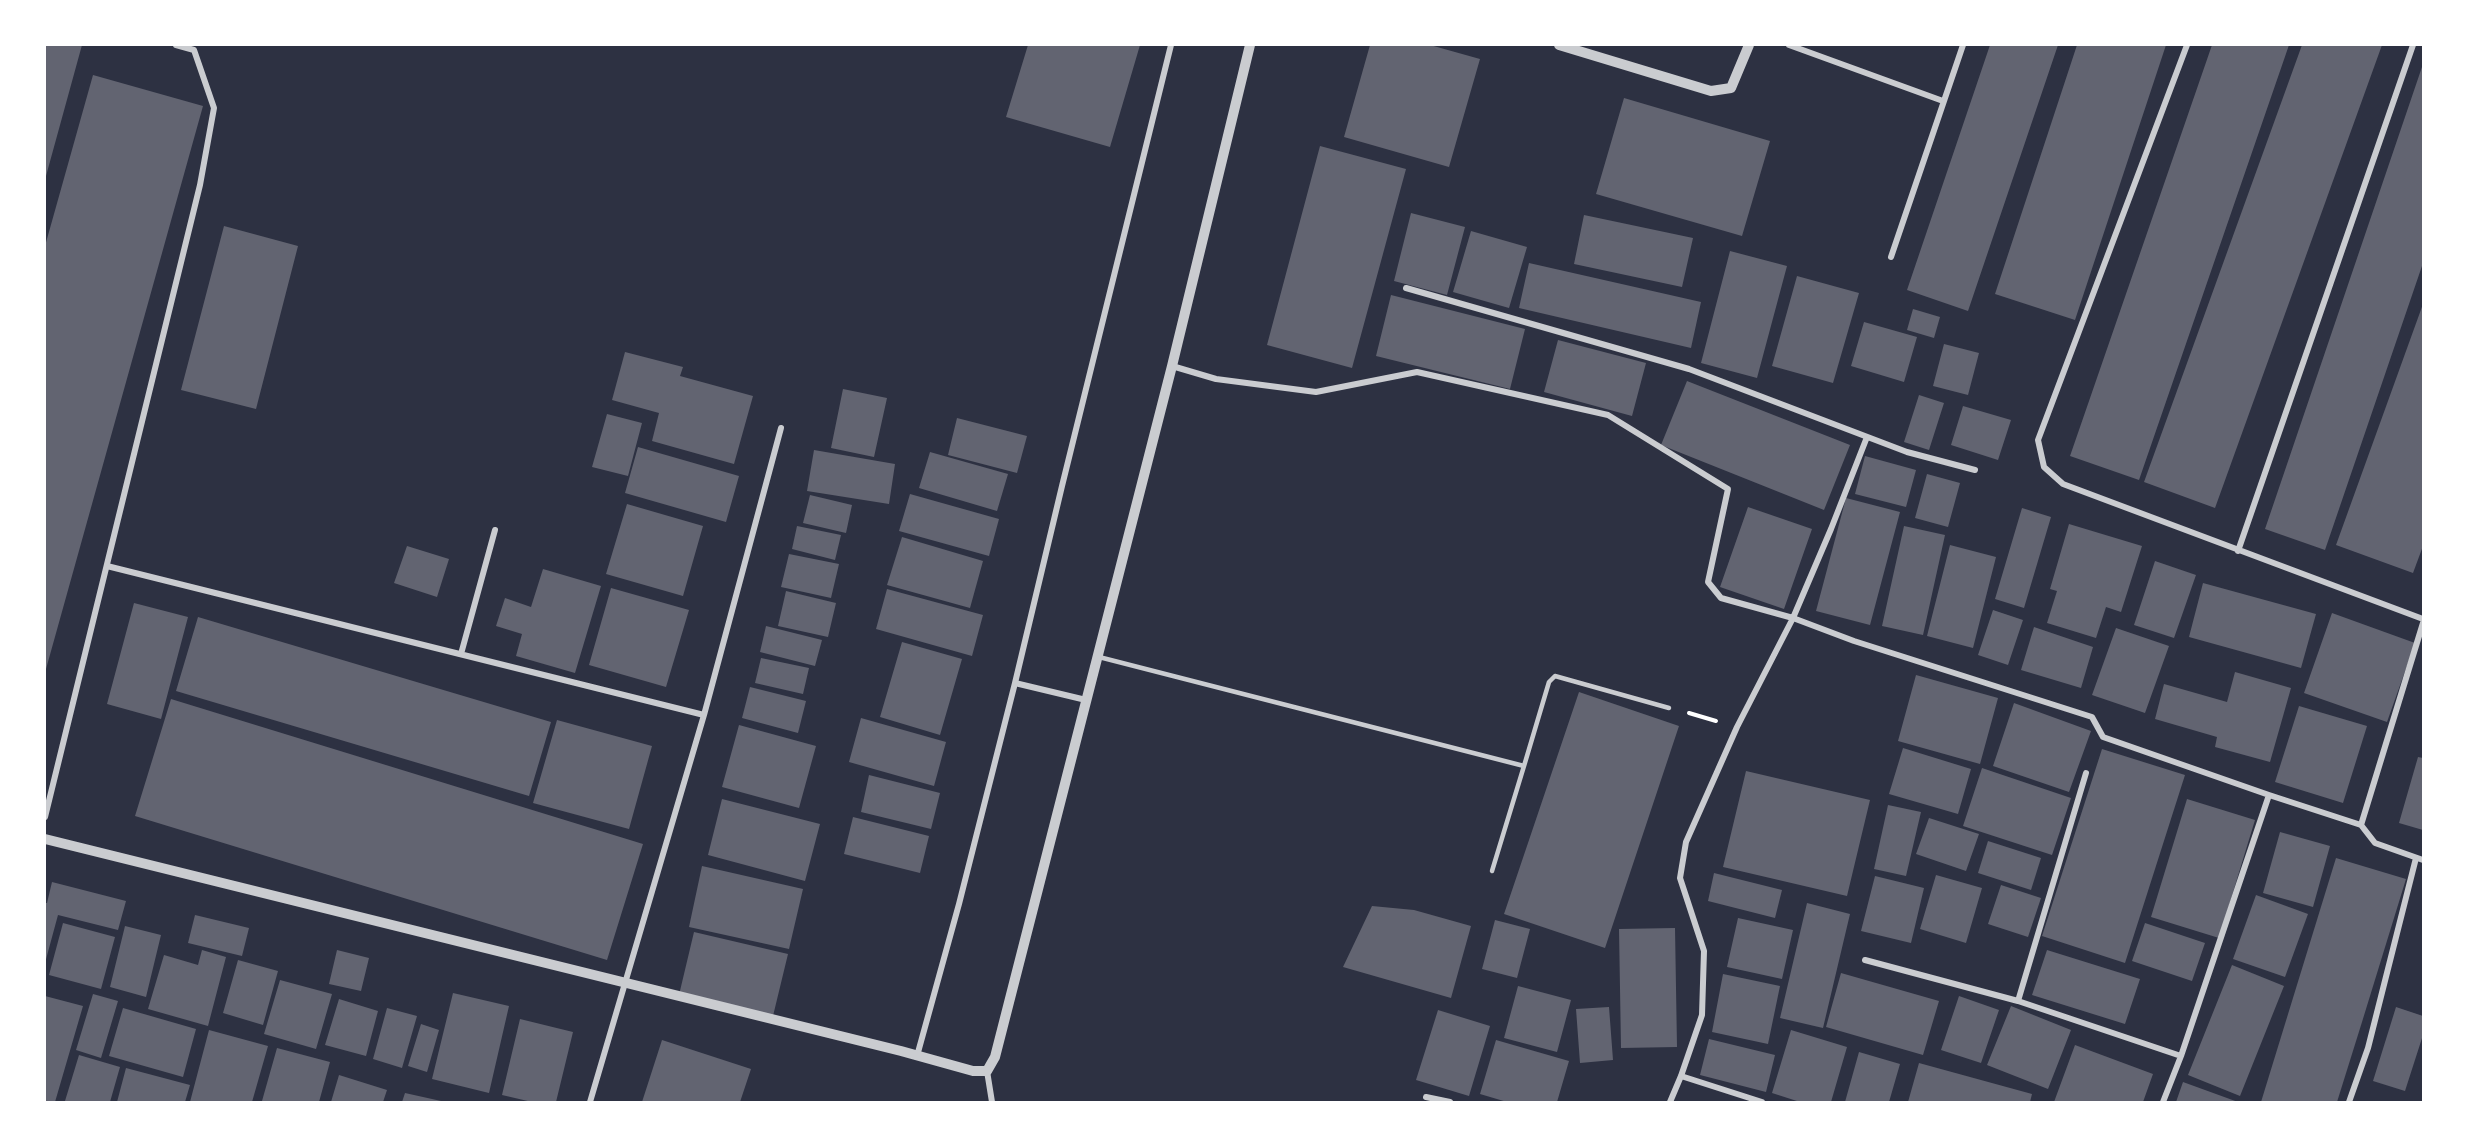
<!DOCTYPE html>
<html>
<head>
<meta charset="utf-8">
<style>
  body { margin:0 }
  #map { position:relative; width:2468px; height:1147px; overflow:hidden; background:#2d3142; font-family:Overpass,sans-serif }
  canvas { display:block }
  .frame { position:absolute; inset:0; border:46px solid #fff; pointer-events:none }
</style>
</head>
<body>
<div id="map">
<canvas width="2468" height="1147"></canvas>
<div class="frame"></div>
</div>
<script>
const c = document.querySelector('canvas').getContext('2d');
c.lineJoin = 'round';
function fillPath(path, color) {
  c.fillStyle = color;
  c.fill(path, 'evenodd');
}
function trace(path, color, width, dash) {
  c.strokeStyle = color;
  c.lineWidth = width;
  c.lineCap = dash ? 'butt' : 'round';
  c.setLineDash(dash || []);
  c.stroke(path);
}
fillPath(new Path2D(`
  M45 45H82L46 176 45 175Z
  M1028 45H1140L1110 147 1006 117Z
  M1370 45H1430L1480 59 1449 167 1344 137Z
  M1990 45H2058L1968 311 1907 290Z
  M2077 45H2166L2075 320 1995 294Z
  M2212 45H2289L2139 480 2070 456Z
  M2302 45H2382L2215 508 2144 482Z
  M2423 64V263L2325 550 2265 529Z
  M93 75 203 106 46 669 45 246Z
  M1624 98 1770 141 1742 236 1596 194Z
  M1320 146 1406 169 1352 368 1267 345Z
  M1411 213 1465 227 1447 295 1394 281Z
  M1584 215 1693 238 1682 287 1574 264Z
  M224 226 298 246 256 409 181 390Z
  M1471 231 1527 247 1509 308 1453 292Z
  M1730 251 1787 266 1757 378 1701 363Z
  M1529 263 1701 302 1691 348 1519 308Z
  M1797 276 1859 293 1833 383 1772 366Z
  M1391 295 1525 329 1510 389 1376 356Z
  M2423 304V546L2413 573 2336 545Z
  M1913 309 1940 317 1934 338 1907 330Z
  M1864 322 1917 337 1904 382 1851 366Z
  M1558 340 1646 363 1632 416 1544 392Z
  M1944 344 1979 353 1968 395 1933 386Z
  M625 352 683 367 680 376 753 396 734 464 652 441 659 413 612 400Z
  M1687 381 1850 445 1824 510 1661 445Z
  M843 389 887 398 874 457 831 448Z
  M1919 395 1944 403 1929 450 1904 442Z
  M1963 406 2011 420 1998 460 1951 445Z
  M607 414 642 423 628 476 592 467Z
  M957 418 1027 436 1017 473 948 455Z
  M638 447 739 476 726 522 625 493Z
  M814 450 895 464 889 504 807 491Z
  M930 452 1008 474 997 511 919 488Z
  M1865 456 1916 470 1906 507 1855 494Z
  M1927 474 1960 483 1948 527 1915 518Z
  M910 494 999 519 989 556 899 531Z
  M810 495 852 505 846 533 803 523Z
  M1846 498 1900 512 1870 625 1816 611Z
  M627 504 703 526 683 596 606 574Z
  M1748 507 1812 529 1784 609 1720 587Z
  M2022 508 2051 517 2024 608 1995 599Z
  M2069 524 2142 546 2121 612 2106 607 2096 638 2047 623 2057 591 2050 589Z
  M797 526 841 535 835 560 792 549Z
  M1904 526 1945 535 1923 635 1882 626Z
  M902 537 983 561 970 608 887 585Z
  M1950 545 1996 557 1973 648 1927 636Z
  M407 546 449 559 437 597 394 583Z
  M789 554 839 564 831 598 781 587Z
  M2155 561 2196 575 2174 638 2134 625Z
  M543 569 601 586 575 673 516 656 522 634 496 626 505 598 531 607Z
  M2203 583 2316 614 2301 668 2189 637Z
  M611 588 689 610 666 687 589 665Z
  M887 589 983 615 972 656 876 629Z
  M786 591 836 603 828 637 778 626Z
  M134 603 188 617 161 719 107 704Z
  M1993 610 2023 620 2008 665 1978 655Z
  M2332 613 2415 643 2387 722 2304 693Z
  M198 617 551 722 529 796 176 691Z
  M766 626 822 640 815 666 760 652Z
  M2034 627 2093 647 2081 688 2021 670Z
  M2116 628 2169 646 2145 713 2092 695Z
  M902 642 962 659 940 735 880 717Z
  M761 658 809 668 803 694 755 683Z
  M2235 672 2291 688 2270 762 2215 747 2217 737 2155 719 2164 684 2227 702Z
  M1916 675 1998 698 1980 764 1898 741Z
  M750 687 806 701 798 733 742 718Z
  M1579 692 1679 726 1605 948 1504 914Z
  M171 699 643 844 607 960 135 816Z
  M2014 703 2091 731 2069 792 1993 766Z
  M2299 706 2367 726 2343 803 2275 782Z
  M861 718 946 742 934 786 849 762Z
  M557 720 652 746 629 829 533 803Z
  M739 725 816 746 799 808 722 787Z
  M1903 748 1971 769 1958 814 1889 794Z
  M2102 749 2185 775 2125 963 2042 936Z
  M2418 757 2423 758V830L2399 823Z
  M1982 768 2071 798 2052 855 1963 826Z
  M1746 771 1870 800 1847 896 1723 867Z
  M869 775 940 793 931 829 861 812Z
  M722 799 820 824 805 881 708 855Z
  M2187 799 2255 820 2219 938 2151 917Z
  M1888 805 1921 812 1906 876 1874 869Z
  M853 817 929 836 920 873 844 854Z
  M1929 818 1979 834 1966 871 1916 854Z
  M2280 832 2330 846 2313 907 2263 893Z
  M1988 841 2041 858 2031 890 1978 873Z
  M2336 858 2406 879 2362 1022 2337 1102H2261Z
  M702 866 803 889 789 949 689 927Z
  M1714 873 1782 890 1775 918 1708 901Z
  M1936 875 1982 888 1966 943 1920 929Z
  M1875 876 1924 888 1911 943 1861 931Z
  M52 882 126 901 118 930 58 915 45 963V903H47Z
  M2001 885 2041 898 2028 937 1988 924Z
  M2256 895 2308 914 2285 977 2233 959Z
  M1807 903 1850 914 1823 1028 1780 1018Z
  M1372 906 1414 910 1471 926 1451 998 1343 967Z
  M195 915 249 928 242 956 188 943Z
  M1738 918 1793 930 1782 979 1727 967Z
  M1495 920 1530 929 1517 978 1482 969Z
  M63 923 115 937 101 989 49 975Z
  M2145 923 2205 943 2192 981 2132 961Z
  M125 926 161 935 146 997 110 987Z
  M1675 928 1677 1047 1621 1048 1619 929Z
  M694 932 788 954 773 1016 679 995Z
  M202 950 226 957 208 1026 148 1009 164 955 198 965Z
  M337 950 369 958 361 991 329 984Z
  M2047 950 2140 979 2125 1024 2032 995Z
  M238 960 278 971 263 1025 223 1013Z
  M2232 965 2284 986 2240 1096 2188 1075Z
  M1841 973 1939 1001 1923 1055 1826 1027Z
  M1723 974 1780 986 1768 1044 1712 1032Z
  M280 980 332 994 316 1049 264 1034Z
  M1518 986 1571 1000 1557 1052 1504 1038Z
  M453 993 509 1006 489 1093 432 1079Z
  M93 994 118 1001 101 1058 76 1050Z
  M45 996 83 1006 55 1102H45Z
  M1959 996 1999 1010 1981 1063 1941 1050Z
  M339 999 378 1011 366 1056 325 1045Z
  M2011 1006 2071 1030 2048 1089 1987 1065Z
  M1609 1007 1613 1060 1580 1063 1576 1009Z
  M2396 1007 2423 1016V1035L2405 1091 2373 1081Z
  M123 1008 196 1029 183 1077 109 1056Z
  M387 1008 417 1016 402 1068 373 1059Z
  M1438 1010 1490 1026 1469 1096 1416 1080Z
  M520 1019 573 1032 556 1102H532L502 1095Z
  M421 1024 439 1030 427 1072 408 1066Z
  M209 1030 268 1046 252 1102H190Z
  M1791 1030 1847 1047 1831 1102H1800L1772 1093Z
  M1709 1039 1775 1055 1766 1092 1700 1075Z
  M662 1040 751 1069 740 1102H642Z
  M1496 1040 1569 1061 1557 1102H1507L1480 1094Z
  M2075 1045 2153 1074 2143 1102H2054Z
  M277 1048 330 1062 319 1102 262 1101Z
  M1859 1052 1900 1064 1889 1102H1845Z
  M79 1055 120 1067 110 1102 65 1101Z
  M1919 1063 2032 1094 2030 1102H1908Z
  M126 1068 190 1085 185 1102H117Z
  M339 1075 387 1090 383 1102H331Z
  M2183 1082 2238 1102H2176Z
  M405 1093 441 1101V1102H402Z`), '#626471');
trace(new Path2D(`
  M1689 713 1716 721`), '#fff', 4);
trace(new Path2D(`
  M1099 657 1524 766 1549 682 1555 676 1669 708
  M1492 871 1524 766`), '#caccd0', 4.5);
trace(new Path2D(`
  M1789 45 1943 101
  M2187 45 2038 440 2044 467 2063 484 2423 619
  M1891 257 1963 45
  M1406 288 1689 369 1907 452 1975 470
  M1172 366 1216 379 1316 392 1417 372 1608 415 1728 489 1708 582 1721 598 1793 618 1854 641 2092 717 2103 737 2269 795 2361 825 2375 843 2423 860
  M2238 551 2413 45
  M107 566 704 715
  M461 654 495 530
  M1015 683 1086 700
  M2086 773 2018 1001 2181 1056
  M45 817 200 185 214 108 194 50 176 45
  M2361 825 2423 623
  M1865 960 2018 1001
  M917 1056 959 904 1015 683 1062 486 1171 45
  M987 1071 992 1102
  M1681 1076 1762 1102
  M1426 1097 1450 1102
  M590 1102 704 715 781 428
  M1670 1102 1681 1076 1702 1015 1704 951 1680 878 1686 842 1737 727 1793 618 1831 529 1867 437
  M2163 1102 2181 1056 2269 795
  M2349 1102 2368 1048 2416 858`), '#caccd0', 6);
trace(new Path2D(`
  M1559 45 1711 91 1731 88 1749 45
  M45 839 901 1051 973 1071H987L995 1057 1172 366 1250 45`), '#caccd0', 10);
</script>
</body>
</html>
